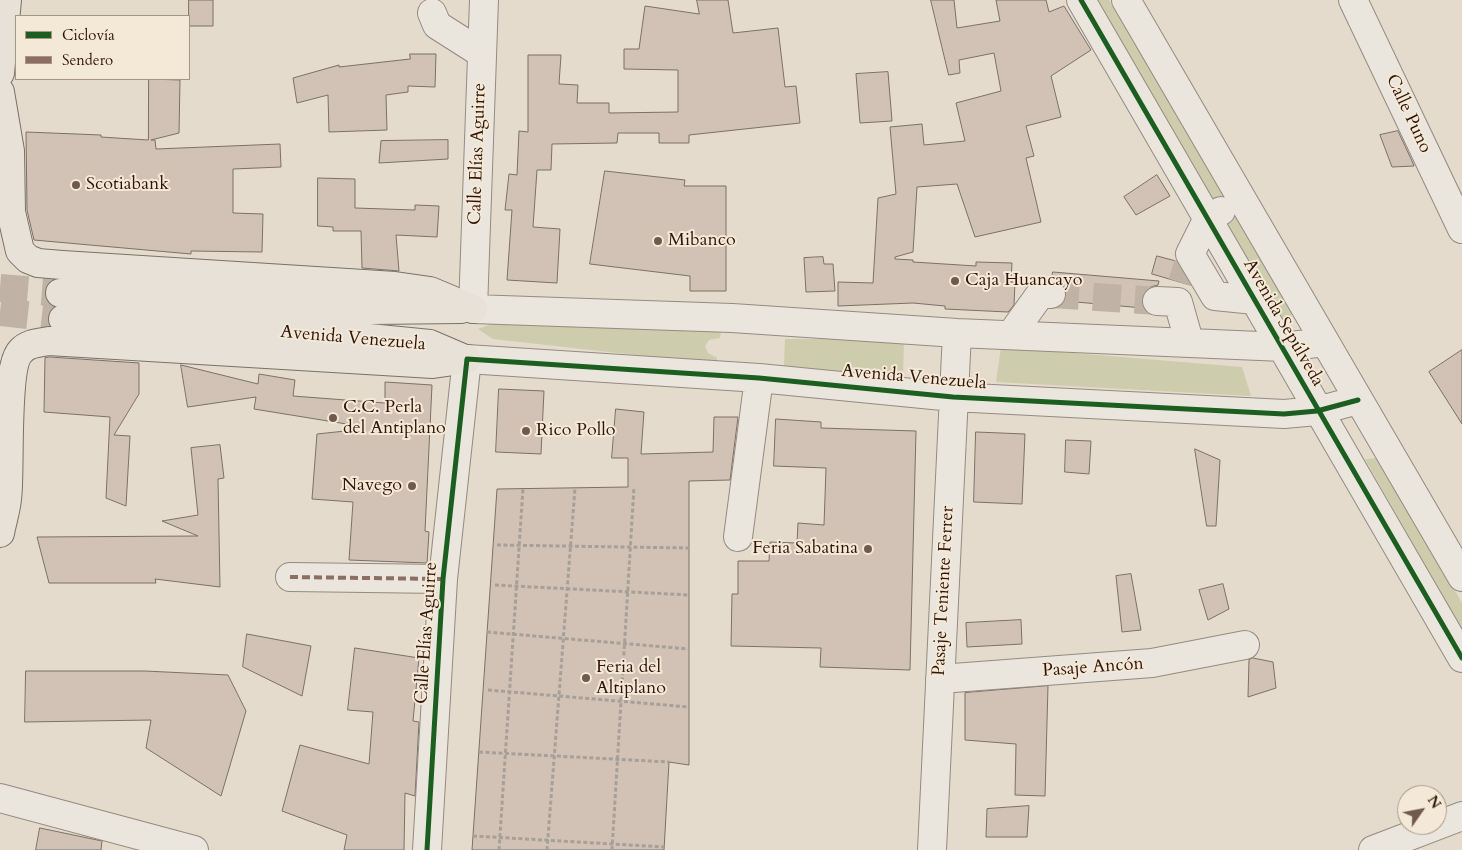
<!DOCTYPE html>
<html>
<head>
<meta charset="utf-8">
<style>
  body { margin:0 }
  #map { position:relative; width:1462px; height:850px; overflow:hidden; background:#e4dbcc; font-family:Cardo,serif }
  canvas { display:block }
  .legend { position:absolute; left:15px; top:15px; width:175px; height:65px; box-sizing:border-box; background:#f4e9d7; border:1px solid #a69484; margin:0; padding:6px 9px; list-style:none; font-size:15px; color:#311408 }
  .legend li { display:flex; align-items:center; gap:10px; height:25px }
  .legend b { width:25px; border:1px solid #a69484 }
  .north { position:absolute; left:1397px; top:785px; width:50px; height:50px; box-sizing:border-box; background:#f4e9d7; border:1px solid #a69484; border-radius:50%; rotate:57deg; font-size:14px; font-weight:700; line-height:20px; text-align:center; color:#311408 }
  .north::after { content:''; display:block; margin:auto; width:18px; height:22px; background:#705a4d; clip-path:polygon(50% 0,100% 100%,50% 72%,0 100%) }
</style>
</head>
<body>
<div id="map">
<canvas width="1462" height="850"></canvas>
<ul class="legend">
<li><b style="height:6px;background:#1b5e20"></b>Ciclovía</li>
<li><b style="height:6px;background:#8d6e63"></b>Sendero</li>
</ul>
<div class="north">N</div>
</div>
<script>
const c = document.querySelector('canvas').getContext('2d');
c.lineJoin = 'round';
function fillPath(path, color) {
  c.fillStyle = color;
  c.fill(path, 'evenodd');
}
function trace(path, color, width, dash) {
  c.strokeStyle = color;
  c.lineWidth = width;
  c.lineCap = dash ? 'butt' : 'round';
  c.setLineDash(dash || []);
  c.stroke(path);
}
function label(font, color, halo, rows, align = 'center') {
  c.font = font + ' Cardo,serif';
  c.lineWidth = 4;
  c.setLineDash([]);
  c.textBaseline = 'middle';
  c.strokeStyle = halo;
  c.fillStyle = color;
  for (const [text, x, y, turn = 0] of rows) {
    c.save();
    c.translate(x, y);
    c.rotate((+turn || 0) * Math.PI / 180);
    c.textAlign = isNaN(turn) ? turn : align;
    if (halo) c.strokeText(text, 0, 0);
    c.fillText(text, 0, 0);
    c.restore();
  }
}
fillPath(new Path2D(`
  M1096 0H1109L1296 312 1283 321Z
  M492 324 721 331 720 338 709 340 705 346 708 353 717 358 716 364 493 339 478 329Z
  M785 339H904L903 377 784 366Z
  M1001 347 1242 367 1251 396 996 382Z
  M1380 458 1462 603V630L1365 459Z`), '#cdccac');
const building = new Path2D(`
  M189 0H213V26H189Z
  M697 0H728L733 33 778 28 785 87 796 86 800 123 689 135V143H659V133H618L617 143 552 144 551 170H537L533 227 560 229 557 283 507 280 512 210H505L509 174 517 175 519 131 528 132V55H561L559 84 578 85 577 103H609V113L678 112V70L624 69V49H639L645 6 699 14Z
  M931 0H954L957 28 1000 21 996 0H1046L1049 12 1064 6 1091 50 1051 76 1061 117 1026 126 1034 156 1026 158 1041 222 975 237 957 184 917 187 913 252 895 257V259L913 260V262L976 266V262L1012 263 1011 282H1015L1014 305 1008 312 945 309V306L913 303 838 306V282L873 283 878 198 896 194 890 127 922 124 924 145 965 141 956 103 1001 91 994 53 959 60 960 73 949 75Z
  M410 54H436L435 87 408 86V92L386 95 387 130 329 132 328 95 297 103 293 78 339 65V67L410 59Z
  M888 72 892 121 860 123 856 74Z
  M149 79 180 80 179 133 151 140H155L156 149 280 144 281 167 233 169V213L263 214 262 252 191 251V254L34 240 27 210 26 132 101 135V137L148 140Z
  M1398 131 1412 161 1414 166 1392 167 1380 135Z
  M448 140V159L379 163 381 141Z
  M605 171 685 180 684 186H726V291H690V276L590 264Z
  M1157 175 1170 196 1136 215 1124 197Z
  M318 178 355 179V208L415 210V205L439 206 437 237 396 235 399 271 362 268 361 231H333V227L318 226Z
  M1157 256 1176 261 1190 285 1152 274Z
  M823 257 824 264H833L835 291 806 292 804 258Z
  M1053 272 1159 281 1158 285 1150 287 1144 292 1141 300 1143 308 1065 301V288L1060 282 1052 278Z
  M1462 350V424L1429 372Z
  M50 357 139 363V394L114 435 130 436 126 506 106 498 110 417 44 412 45 358Z
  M181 365 258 384 259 374 295 380 293 396 385 403V382L432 385 425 531 429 532 427 563 349 560 353 502 312 499 317 434 364 429 365 427 254 409 256 397 188 407Z
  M499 389 544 391 541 454 496 452Z
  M616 409 644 412 641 454 713 452 714 417H738L730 480 689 481V765L669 762 664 850H472L497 489 628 487V458H612Z
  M776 419 821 422V428L916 431 910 670 820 667 821 648 731 646 732 594H738V561H769L770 542 797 543 798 523 824 525 826 468 774 466Z
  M976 432 1025 434 1022 504 974 502Z
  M1066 440 1091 441 1089 474 1065 472Z
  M220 445 224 478 218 479 220 587 155 579 156 583H49L37 537 198 536 162 521 198 515 191 448Z
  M1195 449 1220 460 1216 526H1207Z
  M1131 574 1141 630 1122 632 1116 576Z
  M1223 584 1229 609 1208 620 1199 590Z
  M1021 620 1022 644 967 647 966 623Z
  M247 634 311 646 302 696 243 667Z
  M355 648 419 658 413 721 419 722 415 796 405 793 404 850H344L347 835 282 811 300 745 369 764 373 712 348 710Z
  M1253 658 1273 662 1276 688 1248 697 1249 660Z
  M26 671H145L228 675 246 711 221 796 146 748 151 720 25 722Z
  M1048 686 1045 796 1015 795 1016 744 965 740V693Z
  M1029 806 1027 837H986L987 809Z
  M40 828 102 841 101 850H36Z`);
fillPath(building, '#d1c2b5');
trace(building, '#7a7167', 1);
trace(new Path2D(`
  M1182 283 1188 264
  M1051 294 1157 301`), '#c0b3a5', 28, [28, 14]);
trace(new Path2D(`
  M0 288 60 293
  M0 312 63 319`), '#c0b3a5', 28, [28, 14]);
const minor = new Path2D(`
  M484 0 473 309 732 318 957 333 1283 347 1325 342
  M1081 0 1462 658
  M1126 0 1462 577
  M1353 0 1462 229
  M432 13 437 25 481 53
  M1221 211 1208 218 1190 254 1215 296 1255 300
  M1157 301 1178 302 1189 341
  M1011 335 1041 293 1051 294
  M738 537 759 378
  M290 577 443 579
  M940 679 1152 663 1245 645
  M0 798 194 850
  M427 850 443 579 467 359 759 378 953 397 1284 414 1317 411 1358 400
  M932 850 957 333
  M1373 850 1462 816`);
const major = new Path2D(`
  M0 73 7 0
  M0 92 10 151 11 212 20 251 28 259 38 263 62 265 395 286 430 291 473 309
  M60 293 371 310 461 309
  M63 319 369 338 430 344 465 359
  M0 533C2 522 6 510 7 499 11 471 4 367 21 351 28 343 39 343 49 341L433 364 467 359`);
trace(minor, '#948b81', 30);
trace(major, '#7a7167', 30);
trace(new Path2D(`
  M497 545 689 548
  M495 585 689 595
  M487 632 689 649
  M488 690 689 707
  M479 752 669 762
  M473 836 664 847
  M499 850 523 488
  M547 850 575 488
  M612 850 634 487`), '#a6a098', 3, [4, 2.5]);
trace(minor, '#eae5dd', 28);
trace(major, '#e7e1d8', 28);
trace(new Path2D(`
  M290 577 443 579`), '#8d6e63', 4, [8, 4]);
trace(new Path2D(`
  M1081 0 1462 658
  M427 850 443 579 467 359 759 378 953 397 1284 414 1317 411 1358 400`), '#1b5e20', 5);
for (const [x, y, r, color] of [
  [76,185,5,"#705a4d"],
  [658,241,5,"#705a4d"],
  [955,281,5,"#705a4d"],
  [333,418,5,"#705a4d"],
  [526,431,5,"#705a4d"],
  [412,486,5,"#705a4d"],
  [868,549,5,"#705a4d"],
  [586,678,5,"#705a4d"]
]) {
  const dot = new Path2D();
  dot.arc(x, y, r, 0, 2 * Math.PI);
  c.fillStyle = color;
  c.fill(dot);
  trace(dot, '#f4e9d7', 2);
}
label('18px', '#311408', '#f4e9d7', [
  ["Calle Puno",1408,114,65],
  ["Calle Elías Aguirre",478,154,-88],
  ["Avenida Sepúlveda",1283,323,60],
  ["Avenida Venezuela",353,339,5],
  ["Avenida Venezuela",914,378,5],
  ["Pasaje Teniente Ferrer",944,591,-87],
  ["Calle Elías Aguirre",427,633,-86],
  ["Pasaje Ancón",1093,668,-4]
]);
label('18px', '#311408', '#f4e9d7', [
  ["Scotiabank",86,185],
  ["Mibanco",668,241],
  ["Caja Huancayo",965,281],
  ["C.C. Perla",343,408],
  ["del Antiplano",343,429],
  ["Rico Pollo",536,431],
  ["Navego",402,486,"right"],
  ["Feria Sabatina",858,549,"right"],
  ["Feria del",596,668],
  ["Altiplano",596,689]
], 'left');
</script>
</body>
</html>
